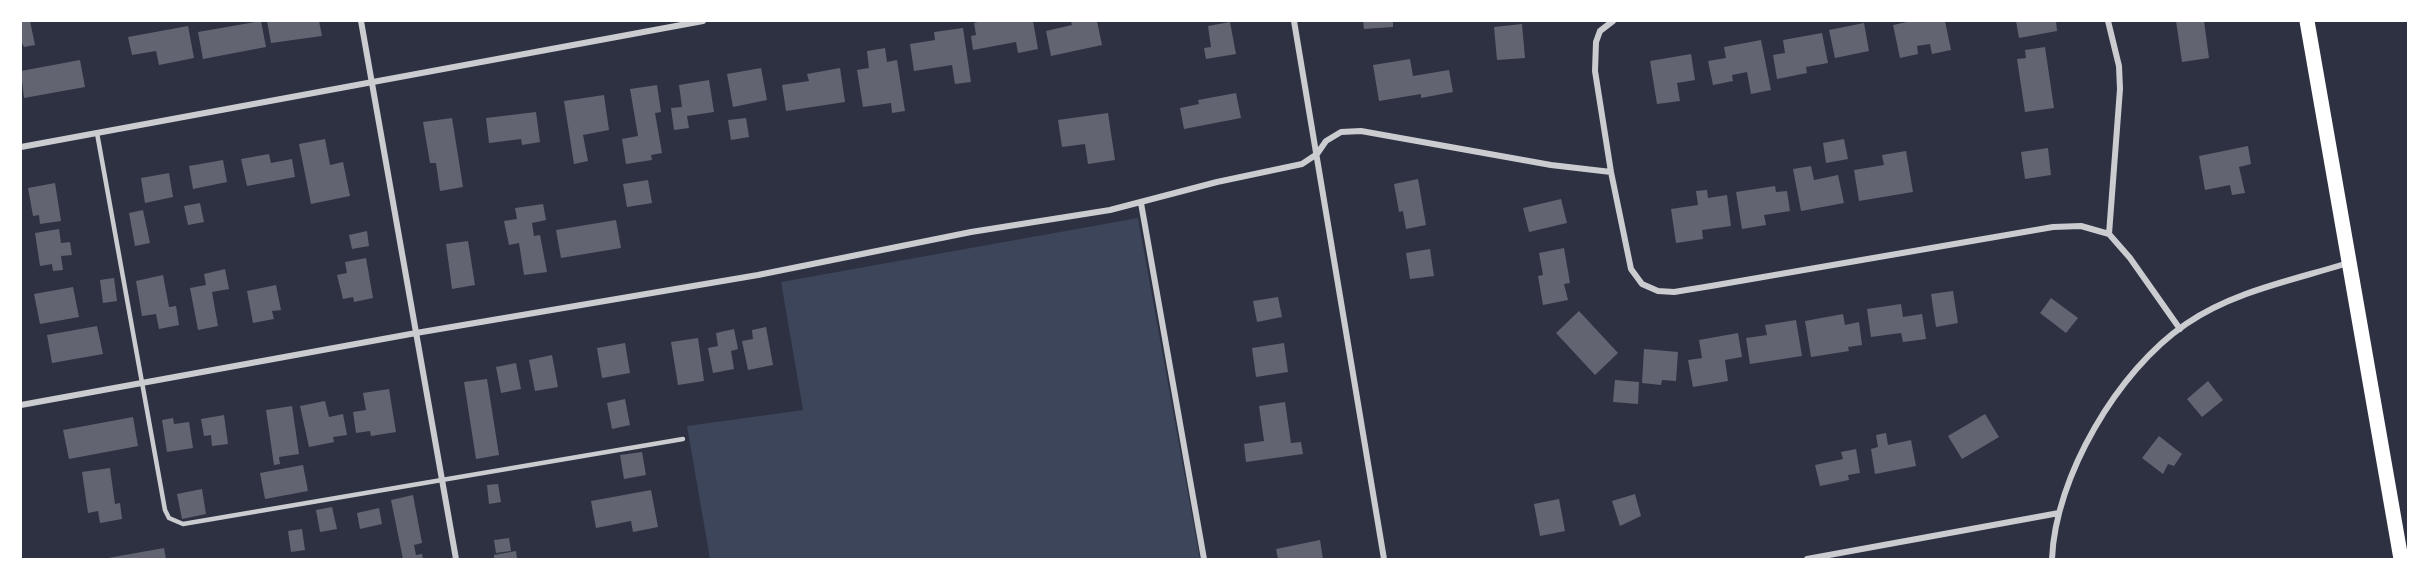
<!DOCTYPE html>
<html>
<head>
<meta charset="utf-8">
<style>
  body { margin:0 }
  #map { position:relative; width:2429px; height:580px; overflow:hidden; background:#2d3142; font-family:"IBM Plex Serif",serif }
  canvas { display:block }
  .frame { position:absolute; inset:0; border:22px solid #fff; pointer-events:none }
</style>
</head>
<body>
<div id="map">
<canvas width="2429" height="580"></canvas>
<div class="frame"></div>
</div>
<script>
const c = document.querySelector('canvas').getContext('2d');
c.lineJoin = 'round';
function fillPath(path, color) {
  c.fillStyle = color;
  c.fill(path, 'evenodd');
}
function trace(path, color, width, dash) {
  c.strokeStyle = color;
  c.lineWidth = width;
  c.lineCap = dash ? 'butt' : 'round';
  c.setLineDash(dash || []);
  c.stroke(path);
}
fillPath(new Path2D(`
  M1138 218 1200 559H710L687 426 803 410 781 282Z`), '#3c4559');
fillPath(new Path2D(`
  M21 21H30L35 45 24 47 21 41Z
  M261 21 266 47 203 59 198 32Z
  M267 21H319L322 36 271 43Z
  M982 21H1033L1038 49 1018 53 1016 42 973 50 971 36 976 35 974 23Z
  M1071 21H1097L1102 45 1051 56 1046 31 1072 25Z
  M1363 21H1393V27L1364 29Z
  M1912 21H1945L1951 50 1932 54 1930 44 1917 46 1918 54 1900 58 1893 25Z
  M2016 21H2056L2057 31 2019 38Z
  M2176 21H2204L2209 58 2182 62Z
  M1230 22 1236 54 1206 59 1204 48 1211 47 1208 26Z
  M1864 23 1869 51 1835 58 1829 30Z
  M1522 24 1525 58 1497 60 1494 27Z
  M188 26 194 58 159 65 156 51 132 55 128 37Z
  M963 28 971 82 955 84 952 65 914 71 910 44 935 40 934 32Z
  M1822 33 1828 63 1806 67 1807 73 1777 79 1773 55 1785 53 1783 40Z
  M1761 40 1771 90 1751 94 1747 72 1732 75 1733 81 1713 85 1708 61 1726 58 1724 47Z
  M2045 47 2054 108 2025 112 2017 59 2026 58 2025 50Z
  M885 48 887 62 897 60 905 111 892 113 891 103 863 107 857 70 869 68 867 51Z
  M1691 54 1695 80 1677 83 1680 101 1657 104 1650 61Z
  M1410 59 1413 76 1449 70 1453 92 1421 98V94L1379 101 1373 65Z
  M80 60 85 87 24 98 21 71Z
  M761 68 767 100 733 107 727 74Z
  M840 68 845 102 786 111 782 85 809 81 807 74Z
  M709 80 714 112 687 116 689 128 674 130 671 108 682 107 679 85Z
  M657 85 661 112 655 113 662 153 651 155 652 160 626 164 622 139 638 136 630 89Z
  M1236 93 1241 118 1184 129 1180 108 1199 104 1198 100Z
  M604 95 609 130 583 135 588 161 574 164 564 101Z
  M536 112 540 142 522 145 521 139 489 143 486 118Z
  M1108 113 1115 160 1088 164 1085 144 1062 147 1058 120Z
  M452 118 463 187 440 191 436 163H430L423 122Z
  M746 118 749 137 731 140 728 120Z
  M325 139 330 165 343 162 350 196 311 204 299 144Z
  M1844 139 1848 159 1826 163 1823 143Z
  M2248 146 2251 164 2239 167 2245 193 2232 195 2230 185 2205 190 2199 156Z
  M2048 148 2051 175 2025 179 2021 152Z
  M1906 151 1913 192 1859 201 1854 170 1884 165 1882 155Z
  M269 154 271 163 292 159 295 177 247 186 241 159Z
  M223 160 227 182 193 189 189 166Z
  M1811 166 1814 180 1838 175 1844 203 1801 211 1793 169Z
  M169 173 173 197 145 203 141 178Z
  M1418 179 1426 225 1406 229 1403 211 1399 212 1394 184Z
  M648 180 652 203 627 207 623 184Z
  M55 183 61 221 40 224 39 215 33 216 28 188Z
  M1775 186 1776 192 1787 191 1790 211 1764 215 1766 225 1742 229 1736 192Z
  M1707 190 1708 198 1727 195 1731 226 1702 230 1703 239 1676 243 1671 209 1698 205 1696 191Z
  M1561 199 1567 223 1529 232 1523 208Z
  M200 203 204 222 188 225 184 206Z
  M543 204 546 220 532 223 534 236 540 235 547 272 524 275 519 243 509 245 504 221 517 219 515 208Z
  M143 210 150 243 135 246 129 213Z
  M616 220 621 248 561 258 556 230Z
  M59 229 61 243 70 242 72 255 61 256 63 270 53 271 52 264 40 266 35 233Z
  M367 231 369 246 352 249 349 235Z
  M468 241 475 285 452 289 446 244Z
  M1564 248 1570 283 1564 284 1568 300 1543 305 1538 276 1543 275 1539 253Z
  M1430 249 1434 276 1410 279 1406 253Z
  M366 258 373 298 354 302 353 297 343 299 337 275 347 273 345 262Z
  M225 269 229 289 212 292 218 326 198 330 190 288 206 285 204 274Z
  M163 275 169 307 176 306 179 325 159 329 156 314 142 316 136 281Z
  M114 278 117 301 103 303 100 280Z
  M276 285 281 310 272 311 274 319 253 323 247 291Z
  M73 287 79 317 40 324 34 294Z
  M1953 291 1958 323 1936 327 1931 294Z
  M1278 297 1282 317 1257 322 1253 301Z
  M2051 298 2078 318 2066 333 2040 313Z
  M1901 304 1903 317 1922 314 1926 339 1903 342 1901 333 1871 337 1867 309Z
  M1579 311 1618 353 1595 375 1556 333Z
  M1843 314 1845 325 1859 322 1862 345 1848 347 1849 351 1811 357 1805 321Z
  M1796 320 1802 356 1750 364 1746 338 1767 335 1765 325Z
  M97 326 103 354 52 363 47 335Z
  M766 327 773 365 748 370 742 341 753 339 752 330Z
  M734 329 738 349 731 351 734 369 713 373 708 348 718 346 716 333Z
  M1738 333 1742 357 1725 360 1728 381 1693 387 1688 360 1702 358 1699 340Z
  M698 338 704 381 678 385 671 342Z
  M625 343 630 373 602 378 597 348Z
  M1284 343 1288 372 1256 377 1252 348Z
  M1644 349 1678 352 1676 381 1662 380 1661 385 1642 383Z
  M552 355 558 387 535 391 529 360Z
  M516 363 521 389 501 393 496 367Z
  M487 379 499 455 476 459 464 382Z
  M1615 380 1639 382 1638 404 1613 402Z
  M2208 381 2223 400 2202 417 2187 399Z
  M389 389 396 432 371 436 370 431 356 433 353 412 366 410 363 393Z
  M625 399 630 425 612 429 607 403Z
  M325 401 329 417 343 414 347 435 333 437 334 442 309 447 300 406Z
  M1285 402 1291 443 1301 442 1303 454 1246 462 1244 444 1264 441 1259 406Z
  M292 406 299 454 279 457 280 464 274 465 266 410Z
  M1985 414 1999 437 1962 459 1948 436Z
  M224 415 228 444 212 446 211 435 204 436 201 419Z
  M133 417 138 446 69 459 63 430Z
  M173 418 174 424 189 422 193 448 167 452 162 420Z
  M1886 433 1888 445 1911 440 1916 466 1875 474 1871 449 1878 447 1876 435Z
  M2159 436 2182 454 2174 466 2168 464 2163 474 2142 458Z
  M1856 449 1860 473 1848 475 1849 480 1820 486 1815 465 1843 459 1841 452Z
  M642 452 646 475 624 479 620 455Z
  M303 465 308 491 265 499 260 473Z
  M110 468 115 504 120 503 122 519 100 523 98 511 88 513 82 472Z
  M498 484 501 502 489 504 487 485Z
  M202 489 206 514 182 519 177 494Z
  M651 490 658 527 633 532 631 521 596 528 591 501Z
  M1635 494 1641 516 1620 526 1612 501Z
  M413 495 422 543 414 545 416 555 422 554 423 559H403L391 500Z
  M1559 499 1565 531 1540 536 1534 504Z
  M332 507 337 529 320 532 316 510Z
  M379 508 382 524 360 529 357 513Z
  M302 529 305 550 291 552 288 531Z
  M509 538 511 551 496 553 494 540Z
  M1320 540 1323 559H1278L1276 549Z
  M164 548 166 559H108V558Z
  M516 551 517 559H494V555Z`), '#626471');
trace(new Path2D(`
  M97 133 165 510 169 518 183 524 683 439`), '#caccd0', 4.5);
trace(new Path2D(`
  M361 21 456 559
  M1294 21 1384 559
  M1613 21 1600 31 1596 42 1595 71 1611 172 1631 269 1642 284 1658 291 1674 292 1711 286 2053 227 2081 226 2109 234
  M2108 21 2119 66 2120 89 2109 234 2130 258 2180 329
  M21 147 703 21
  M1141 203 1204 559
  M21 405 416 333 758 275 971 232 1110 210 1217 182 1302 164 1317 154 1326 141 1341 132 1361 131 1551 165 1611 172
  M1807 559 2059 513
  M2052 559C2055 477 2118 370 2186 324 2234 291 2294 280 2348 263`), '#caccd0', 6);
trace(new Path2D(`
  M2307 21 2401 559`), '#fff', 15);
</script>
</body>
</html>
